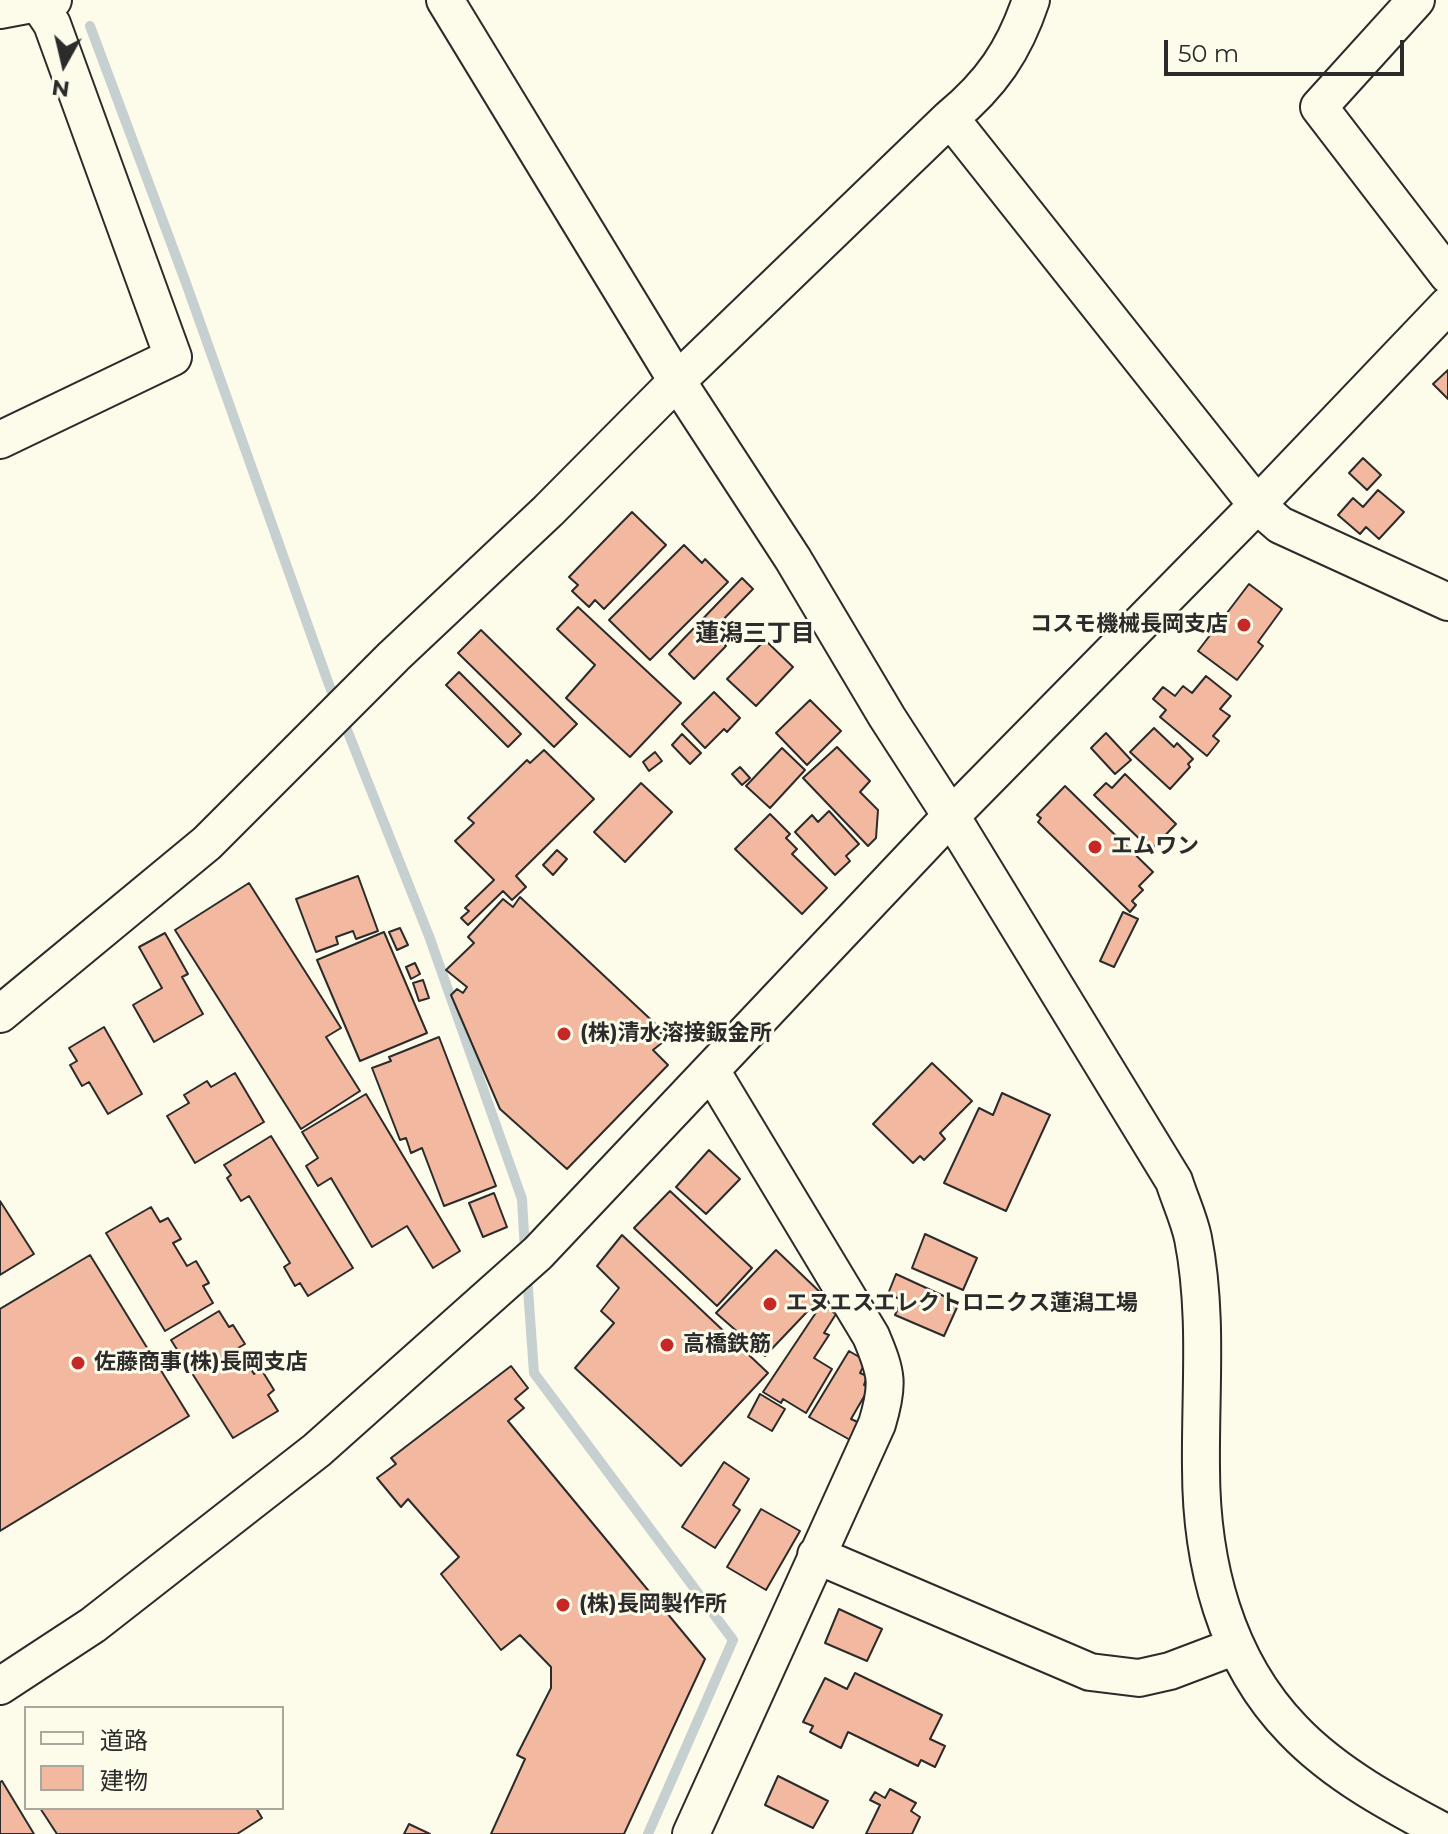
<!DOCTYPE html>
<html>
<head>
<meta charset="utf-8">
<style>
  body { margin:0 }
  #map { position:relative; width:1448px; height:1834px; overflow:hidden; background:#fdfbea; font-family:Montserrat,"Noto Sans JP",sans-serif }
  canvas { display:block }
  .legend { position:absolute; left:24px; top:1706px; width:260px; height:104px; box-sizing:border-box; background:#fdfbea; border:2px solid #a9a89e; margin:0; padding:10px 14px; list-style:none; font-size:24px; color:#2b2b2b }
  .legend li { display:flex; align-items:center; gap:16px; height:40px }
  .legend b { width:40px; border:2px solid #a9a89e }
  .north { position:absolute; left:24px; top:24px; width:80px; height:80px; -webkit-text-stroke:6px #fdfbea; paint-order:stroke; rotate:188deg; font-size:22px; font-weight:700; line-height:32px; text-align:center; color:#2b2b2b }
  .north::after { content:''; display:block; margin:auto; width:28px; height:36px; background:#2b2b2b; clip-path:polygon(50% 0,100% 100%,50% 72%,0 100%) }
  .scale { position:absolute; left:1164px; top:40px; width:240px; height:36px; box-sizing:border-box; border:4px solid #2b2b2b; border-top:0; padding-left:10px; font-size:24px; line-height:28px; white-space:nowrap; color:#2b2b2b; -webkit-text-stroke:6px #fdfbea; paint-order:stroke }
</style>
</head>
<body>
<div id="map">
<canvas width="1448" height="1834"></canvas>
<ul class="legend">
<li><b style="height:10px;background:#fdfbea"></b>道路</li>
<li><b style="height:22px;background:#f2b8a0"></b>建物</li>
</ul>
<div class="north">N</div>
<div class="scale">50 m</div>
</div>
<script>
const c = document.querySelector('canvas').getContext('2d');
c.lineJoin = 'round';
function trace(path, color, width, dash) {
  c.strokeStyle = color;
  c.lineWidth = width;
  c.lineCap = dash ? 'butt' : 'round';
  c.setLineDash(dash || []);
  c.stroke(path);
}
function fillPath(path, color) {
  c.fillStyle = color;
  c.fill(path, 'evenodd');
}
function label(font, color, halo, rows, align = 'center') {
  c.font = font + ' Montserrat,"Noto Sans JP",sans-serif';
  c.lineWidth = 6;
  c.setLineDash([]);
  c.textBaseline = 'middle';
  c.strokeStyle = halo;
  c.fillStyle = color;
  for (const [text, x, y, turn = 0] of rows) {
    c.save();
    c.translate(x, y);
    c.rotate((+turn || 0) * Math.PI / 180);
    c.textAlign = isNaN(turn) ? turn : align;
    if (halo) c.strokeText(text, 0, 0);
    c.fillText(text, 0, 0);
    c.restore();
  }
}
trace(new Path2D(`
  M90 26 186 283 328 682 429 936 522 1199 525 1251
  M527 1275 534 1373 733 1640 648 1834`), '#c7d0d0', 10);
const building = new Path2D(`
  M1448 370V399L1433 384Z
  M1363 458 1381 475 1367 490 1349 473Z
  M1378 490 1404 512 1379 539 1366 527 1360 534 1338 515 1353 498 1363 507Z
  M632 512 666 545 604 609 595 600 589 607 572 591 578 585 569 577Z
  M684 545 702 563 705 559 728 582 650 660 609 620Z
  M742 578 753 589 711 632 726 646 694 679 669 654Z
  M1249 584 1282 609 1258 642 1263 646 1237 680 1198 651Z
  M578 607 681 703 630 757 566 698 595 665 557 629Z
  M481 630 577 724 554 747 458 653Z
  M765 640 793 667 756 706 727 679Z
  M459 672 521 734 508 747 446 685Z
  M1206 676 1231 696 1220 709 1230 716 1213 736 1219 741 1207 756 1160 717 1166 710 1153 699 1163 687 1175 696 1183 686 1192 693Z
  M714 692 740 718 727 732 724 729 705 748 682 724Z
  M810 700 841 731 807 765 776 733Z
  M1154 728 1174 747 1177 743 1193 759 1188 764 1190 767 1170 789 1130 752Z
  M1106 733 1131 760 1115 774 1091 748Z
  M682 734 701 753 690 764 672 745Z
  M837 747 870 781 860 792 878 810 876 838 868 846 803 778Z
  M782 748 805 770 770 808 746 786Z
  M544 750 594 799 516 876 526 887 512 900 503 891 468 925 461 918 469 911 465 908 494 880 455 841 474 823 468 818 527 760 530 763Z
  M655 752 662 761 649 771 643 762Z
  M740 767 750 778 742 785 732 774Z
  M1125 774 1176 824 1151 850 1094 795 1106 783 1112 788Z
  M641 783 672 812 625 862 594 832Z
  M1065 786 1153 872 1139 886 1143 890 1132 901 1136 905 1130 912 1038 822 1041 818 1037 815Z
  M829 811 859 844 846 856 850 861 835 875 795 832 812 815 818 822Z
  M770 814 790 834 786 838 797 849 792 854 827 888 802 914 735 849Z
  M557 850 567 859 553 875 543 865Z
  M358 876 378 931 356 939 353 931 336 937 338 944 316 952 296 899Z
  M249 883 341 1028 326 1037 360 1091 301 1129 175 930Z
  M520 897 663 1031 657 1037 663 1042 653 1050 668 1065 567 1169 500 1109 451 995 457 989 463 993 467 987 446 970 474 943 468 937 503 899 513 907Z
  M1123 912 1138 919 1114 967 1100 961Z
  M400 928 408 945 397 950 389 932Z
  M384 932 427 1033 360 1061 317 960Z
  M165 933 188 974 182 977 203 1014 154 1042 133 1005 162 988 139 947Z
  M415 963 420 974 411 979 406 967Z
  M423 980 429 998 419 1001 413 983Z
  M104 1027 142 1094 108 1114 89 1082 82 1086 70 1065 77 1061 69 1048Z
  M439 1037 496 1186 444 1206 422 1148 411 1153 406 1138 400 1140 372 1068 391 1061 389 1057Z
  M932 1063 972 1101 940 1133 945 1139 924 1160 920 1156 913 1163 873 1124Z
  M235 1073 264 1122 195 1163 167 1116 189 1103 184 1095 207 1081 211 1087Z
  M1002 1093 1050 1115 1006 1211 944 1183 979 1108 993 1115Z
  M366 1094 460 1251 433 1268 407 1226 372 1247 331 1178 318 1186 306 1166 318 1158 302 1132Z
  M271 1136 353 1268 308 1296 300 1283 295 1286 284 1267 290 1263 249 1196 241 1201 227 1178 231 1175 224 1165Z
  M709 1150 740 1179 706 1214 676 1187Z
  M670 1191 752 1268 717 1306 634 1228Z
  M494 1193 507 1227 483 1237 469 1203Z
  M0 1201 34 1254 0 1275Z
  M151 1207 160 1222 168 1218 181 1239 173 1243 187 1266 196 1261 209 1283 203 1286 213 1303 165 1331 106 1233Z
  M925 1234 977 1258 963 1290 912 1268Z
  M622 1235 768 1373 681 1466 575 1368 614 1323 601 1311 619 1288 597 1266Z
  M776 1250 823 1295 765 1356 716 1313Z
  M90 1255 189 1416 0 1531V1309Z
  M896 1274 959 1303 944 1336 895 1315 902 1300 888 1294Z
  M821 1305 836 1314 824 1333 829 1335 814 1358 832 1369 806 1413 783 1399 781 1403 763 1392Z
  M219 1311 229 1327 233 1325 245 1344 238 1348 254 1374 261 1369 274 1390 268 1395 278 1411 233 1438 171 1340Z
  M849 1351 866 1361 860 1373 867 1376 864 1385 869 1388 851 1419 862 1424 852 1441 809 1417Z
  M511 1366 528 1388 515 1399 524 1408 508 1421 705 1659 624 1834H491L525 1759 517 1755 551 1688V1667L520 1635 501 1650 441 1574 459 1557 408 1499 401 1507 377 1478 396 1464 391 1458Z
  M760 1394 785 1409 772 1431 748 1417Z
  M724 1462 749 1479 733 1505 740 1510 715 1548 682 1527Z
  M761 1509 800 1531 766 1590 727 1567Z
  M839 1609 882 1629 867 1661 825 1643Z
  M855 1673 942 1715 930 1739 945 1746 935 1767 921 1760 918 1766 848 1732 841 1748 810 1732 813 1726 803 1722 825 1678 847 1689Z
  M778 1776 828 1801 813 1828 765 1805Z
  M2 1781 34 1834H0V1782Z
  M890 1789 916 1803 911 1811 920 1817 912 1834H866L880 1805 870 1800 875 1792 885 1798Z
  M40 1808H256L262 1818 237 1834H57Z
  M409 1824 430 1834H404Z`);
fillPath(building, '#f2b8a0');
trace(building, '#2b2b2b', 2);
const minor = new Path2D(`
  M445 0 677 381 793 559 887 717 951 816 1174 1181C1180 1200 1189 1219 1193 1238 1208 1314 1200 1391 1201 1468 1201 1562 1225 1660 1293 1730 1336 1775 1393 1805 1448 1834
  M1416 0 1319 107 1448 275
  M0 10 53 0
  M950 118 1257 505 1280 525 1448 602
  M0 440 173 357 52 24 36 0
  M0 1014 207 843 394 656 548 511 677 381 950 118C991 84 1014 51 1031 0
  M816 1555 1090 1672 1139 1678 1170 1671 1236 1646
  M0 1686 93 1625 317 1450 538 1253 951 816 1257 505 1448 305
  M691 1834 877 1424C889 1384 887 1374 871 1336L712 1072`);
trace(minor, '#2b2b2b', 40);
trace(minor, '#fdfbea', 36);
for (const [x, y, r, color] of [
  [1244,625,8,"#c62828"],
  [1095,847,8,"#c62828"],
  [564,1034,8,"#c62828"],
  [770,1304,8,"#c62828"],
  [667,1345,8,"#c62828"],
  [78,1363,8,"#c62828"],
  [563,1605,8,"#c62828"]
]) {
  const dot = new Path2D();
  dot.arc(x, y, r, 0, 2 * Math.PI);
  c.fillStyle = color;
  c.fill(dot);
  trace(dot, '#fdfbea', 3);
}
label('bold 22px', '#2b2b2b', '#fdfbea', [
  ["コスモ機械長岡支店",1228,625,"right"],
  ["エムワン",1111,847],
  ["(株)清水溶接鈑金所",580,1034],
  ["エヌエスエレクトロニクス蓮潟工場",786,1304],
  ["高橋鉄筋",683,1345],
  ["佐藤商事(株)長岡支店",94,1363],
  ["(株)長岡製作所",579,1605]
], 'left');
label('bold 24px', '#2b2b2b', '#fdfbea', [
  ["蓮潟三丁目",755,634]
]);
</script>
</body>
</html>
